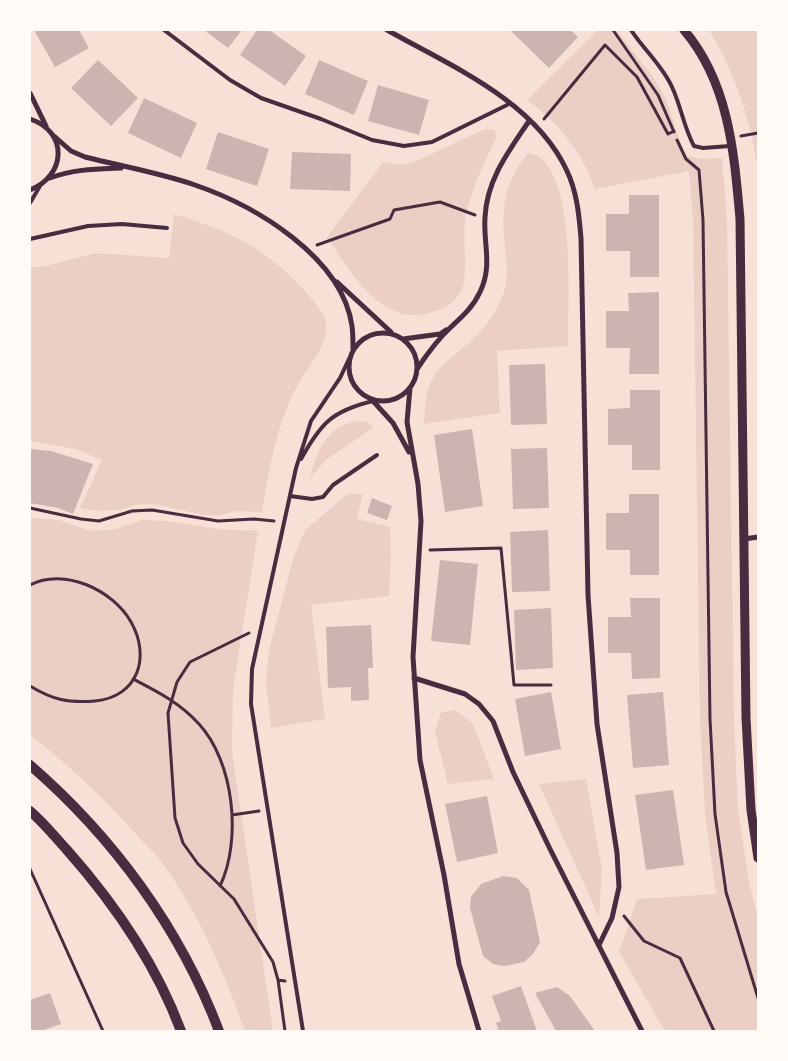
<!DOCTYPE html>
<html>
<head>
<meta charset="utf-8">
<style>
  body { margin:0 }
  #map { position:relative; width:788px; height:1061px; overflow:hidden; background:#f7e1d7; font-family:Raleway,sans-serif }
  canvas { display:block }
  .frame { position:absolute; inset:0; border:31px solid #fffaf5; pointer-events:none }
</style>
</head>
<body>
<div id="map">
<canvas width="788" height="1061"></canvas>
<div class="frame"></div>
</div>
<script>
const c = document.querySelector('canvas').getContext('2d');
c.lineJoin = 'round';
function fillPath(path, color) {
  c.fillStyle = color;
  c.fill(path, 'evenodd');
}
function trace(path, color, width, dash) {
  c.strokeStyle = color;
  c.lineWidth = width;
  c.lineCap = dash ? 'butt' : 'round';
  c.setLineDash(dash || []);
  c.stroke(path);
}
fillPath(new Path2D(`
  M598 30H617C631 51 649 68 661 90 673 111 675 135 687 156L703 159 722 158 727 219 734 718 738 811 750 887 758 917V1031H665L619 952 637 899 716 894 705 815 700 719 693 221 689 171 595 189C582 153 559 122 527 100Z
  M709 30H758V170C750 119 736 74 709 30Z
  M485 129 494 130 497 136C484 163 470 191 465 221 463 238 468 277 462 290 454 304 444 309 429 313 381 327 350 271 327 237L383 162 401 165 414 162Z
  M528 153C578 158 568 308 568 346L497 351 500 413 424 424C425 412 425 398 429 386 438 365 454 356 470 342 485 329 498 310 504 292 510 273 505 254 504 235 501 205 508 176 528 153Z
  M174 214C230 231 265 247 306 292 313 301 324 311 326 323 328 344 312 362 302 378 277 418 270 467 262 512L235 511 221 515H204L153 504 135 505 119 510 96 511 80 508 102 460 75 449 30 441V267H42L96 253 169 258Z
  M356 421 366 422 374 427 326 460 309 479C319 450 323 429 356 421Z
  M349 493 363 494 357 519 390 527 391 555 389 596 311 605 325 719 271 728 266 682 269 650 293 559 305 530Z
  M30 518 59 520 91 531 116 529 142 520 168 521 217 529 258 531 233 690 232 751 273 1031H245C224 973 200 915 163 864 155 853 144 844 135 833 103 798 68 764 30 735Z
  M456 710 473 724 494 779 448 784 435 732 441 712Z
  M586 779 602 869 599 917 539 784Z`), '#ebcfc5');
fillPath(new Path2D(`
  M34 30H79L89 48 55 67Z
  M204 30H242L228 48Z
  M257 30H269L306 56 285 86 240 55Z
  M510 30H571L578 37 549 68Z
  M98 60 138 98 111 126 71 88Z
  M319 60 368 81 354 115 305 94Z
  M378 85 429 100 419 135 368 121Z
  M144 98 197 123 181 158 128 133Z
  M218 132 269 149 257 186 206 169Z
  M292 152 351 154 350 191 290 189Z
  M629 195H659V277H630V251H606V214H629Z
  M659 292V374H629L630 348H606V311H629L628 293Z
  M545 364 547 424 511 425 509 365Z
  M630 390H660V470H632V445H608V409L630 408Z
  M472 429 483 506 445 512 434 435Z
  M547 448 549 508 513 509 511 449Z
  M30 449 51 451 93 464 73 514 58 508 30 503Z
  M629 494H659V575H630V550H606V513H629Z
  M372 498 392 506 387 520 367 513Z
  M548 530 550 591 512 592 510 532Z
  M440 560 478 564 470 645 431 641Z
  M630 598H660V678L632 679 631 653H608V617H631Z
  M551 608 553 668 516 670 514 610Z
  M371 625 373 668H368L369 700 351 701V687L328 688 326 627Z
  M551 692 561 749 525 756 515 699Z
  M663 692 669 765 633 768 627 695Z
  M673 790 684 865 646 870 635 795Z
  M487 796 498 853 457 862 445 804Z
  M503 876 517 878 529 890 540 942 533 954 524 962 504 966 493 964 483 956 470 908 471 897 481 884Z
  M521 986 537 1031H499L496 1023 501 1021 492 996Z
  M557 987 570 996 595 1031H556L535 993Z
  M50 993 61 1024 41 1031H31L30 1000Z`), '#ccb4b1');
trace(new Path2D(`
  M613 30 658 95 674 132
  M544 119 605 45 637 77 668 134 674 131
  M741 136 758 133
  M677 140 686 159 699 170 703 220 710 719 715 814 726 892 758 998
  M317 245 390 219 394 210 440 202 475 215
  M30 508 81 519 99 521 132 511 152 510 218 521 254 519 274 521
  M430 550 501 548 514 685H551
  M30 585C64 567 113 590 131 622 151 657 138 697 95 701 68 703 53 700 30 686
  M249 633 190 662 177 682 168 713 175 818 183 843 198 864 234 899 273 962 278 980 285 981
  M133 679C158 692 180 703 199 724 234 762 242 840 220 886
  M232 815 259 811
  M30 869 103 1031
  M624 916 644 941 680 958 714 1031
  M278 980 285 1031`), '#4a2c40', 3);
trace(new Path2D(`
  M164 30 230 80 261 98 321 119 372 140 404 146 432 142 509 104
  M631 30C644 50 662 65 672 87 681 106 684 128 694 146L703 148 730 146
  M30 203 40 186
  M30 239 88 226 122 224 167 228
  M301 459C321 423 332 411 373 401
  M290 496 312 499 323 497 333 485 377 455
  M303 1031 251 704 252 669 296 468 311 421 340 378 349 359`), '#4a2c40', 4);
trace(new Path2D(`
  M387 30C451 66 535 101 567 171 577 192 579 215 581 238L588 595 597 724 617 853 619 887 612 918 599 945
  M30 93 46 126
  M30 119C69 132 66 176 30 190
  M54 136 71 151 85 157C121 166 160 173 195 185 256 206 342 257 352 326 353 334 353 342 353 349
  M50 178C74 169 96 169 121 168
  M337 282 391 332
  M349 367a34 34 0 1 1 68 0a34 34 0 1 1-68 0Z
  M403 339 440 334 446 330
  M417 369C427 354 438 339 451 327 463 316 473 307 480 292 493 265 483 244 485 217 487 179 509 151 529 121
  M410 388 407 422 418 484 421 521 413 657 420 760 444 875 459 964 479 1031
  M373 401 393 423 409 452
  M744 539 758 537
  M414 678 465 694 479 704 493 721 513 772 550 849 642 1031`), '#4a2c40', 5);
trace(new Path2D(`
  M684 30C729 83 734 152 740 219L746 718 751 810 758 858`), '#4a2c40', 9);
trace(new Path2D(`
  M30 765C113 837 180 928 219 1031
  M30 811C44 823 55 837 67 850 114 903 156 964 181 1031`), '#4a2c40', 10);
</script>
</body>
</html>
